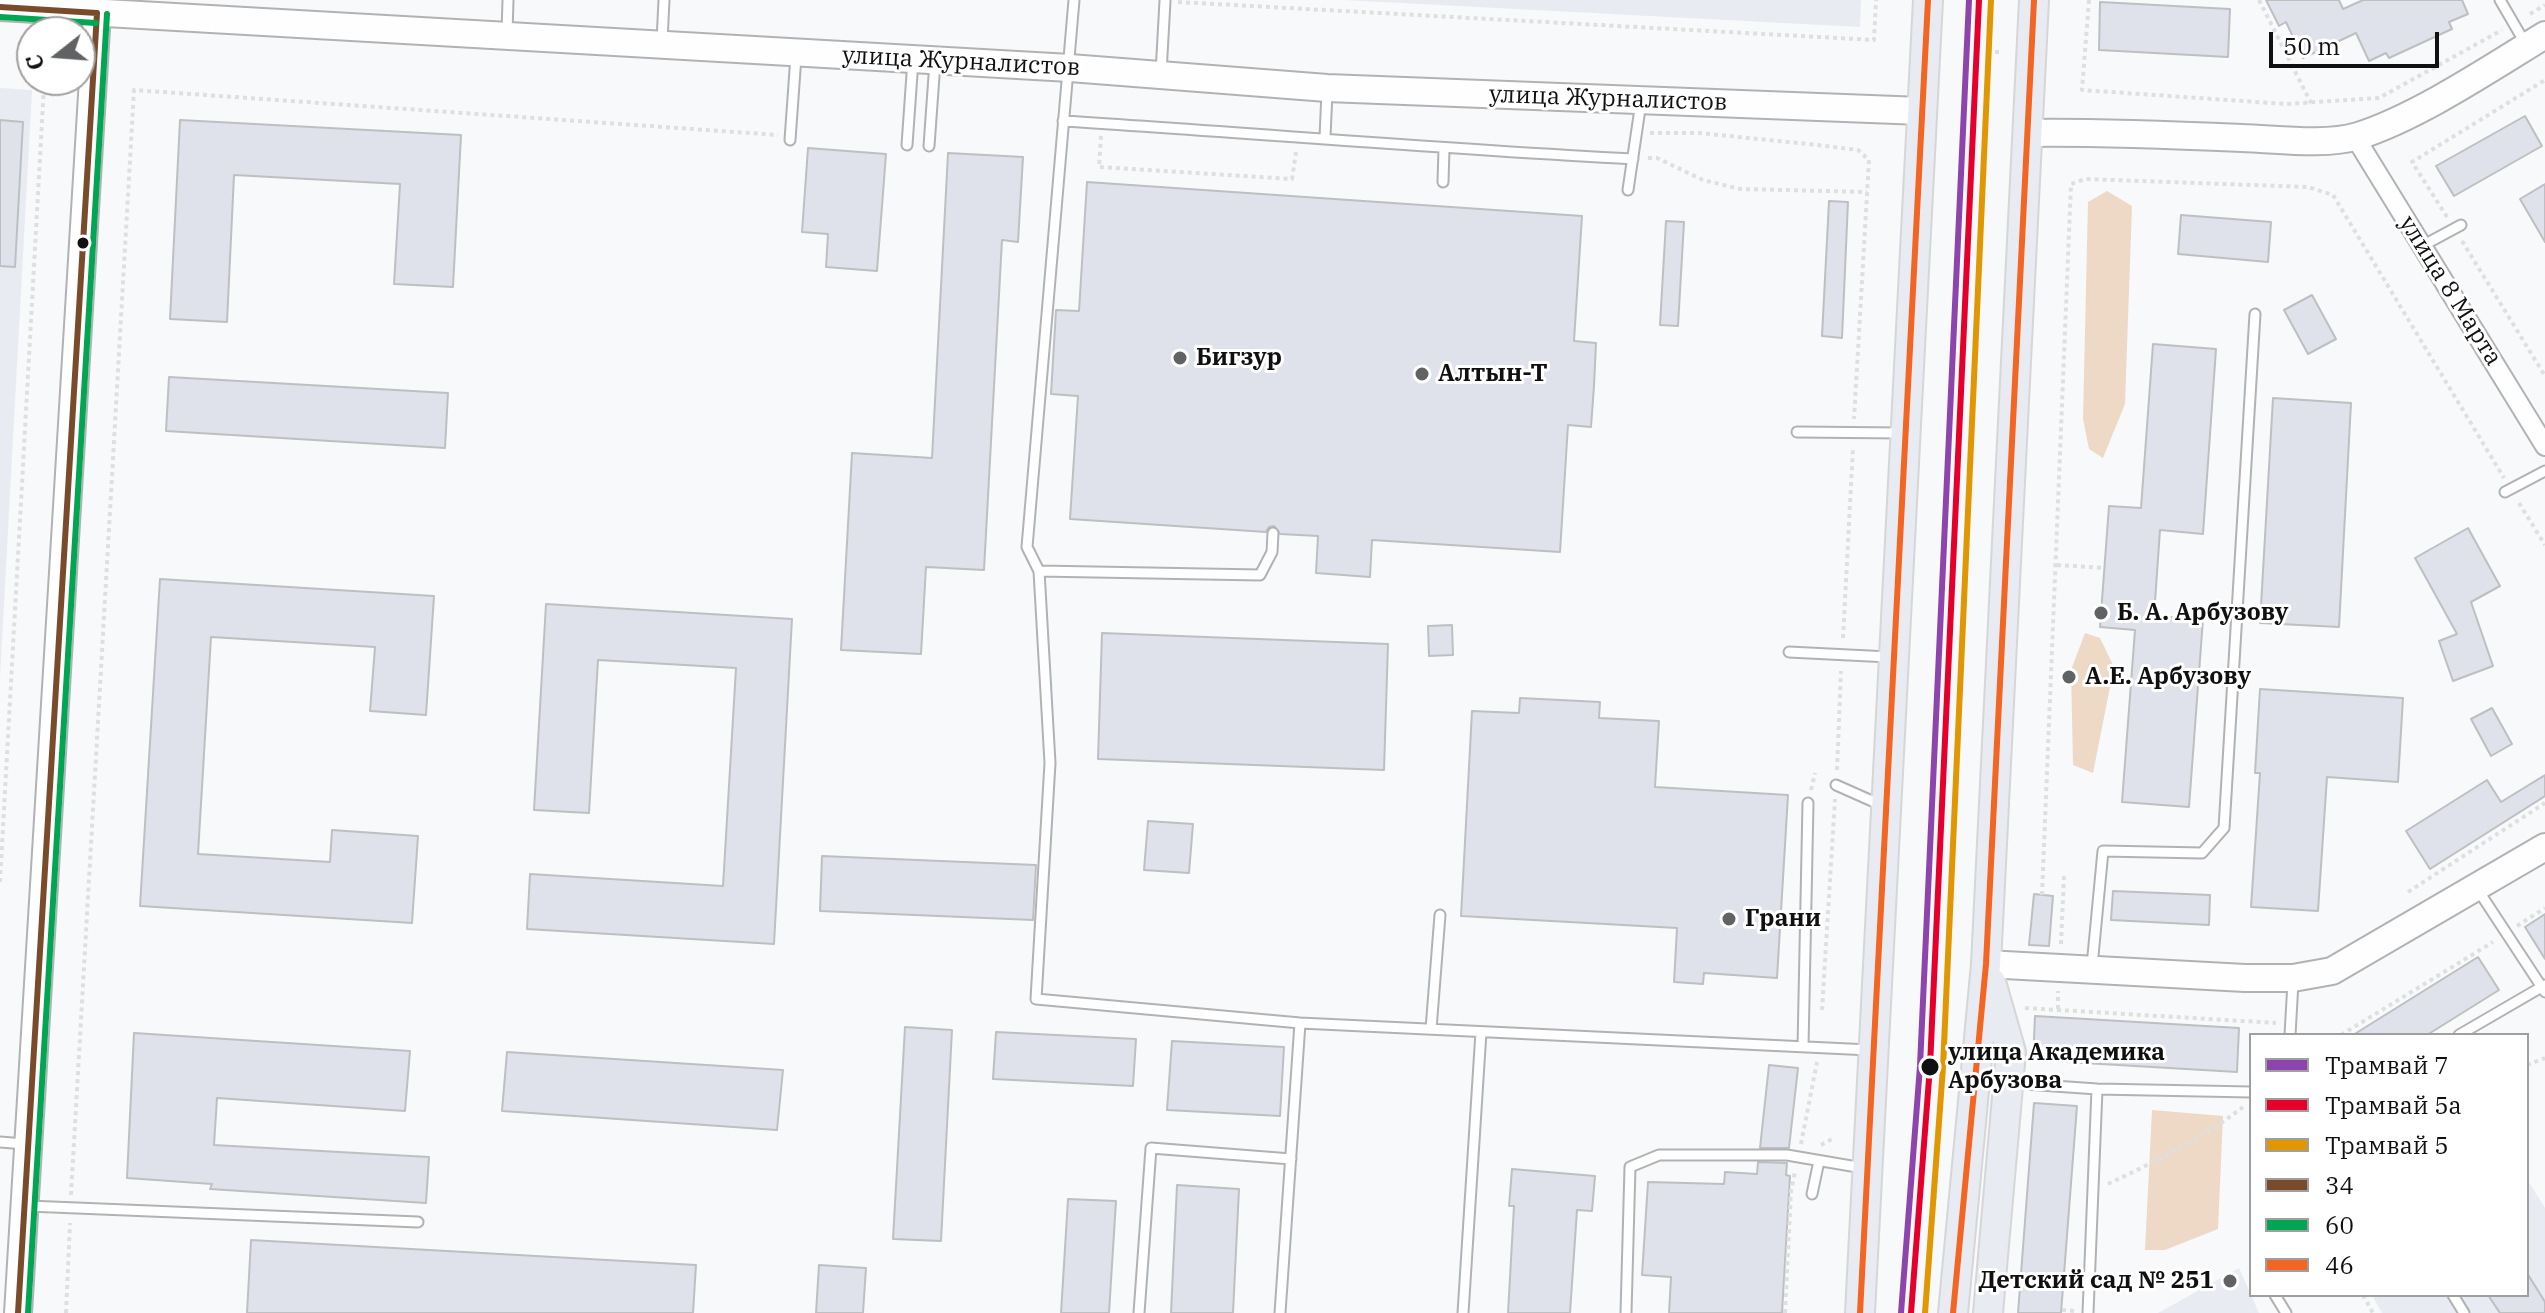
<!DOCTYPE html>
<html>
<head>
<meta charset="utf-8">
<style>
  body { margin:0 }
  #map { position:relative; width:2545px; height:1313px; overflow:hidden; background:#f8f9fb; font-family:"IBM Plex Serif",serif }
  canvas { display:block }
  .legend { position:absolute; left:2249px; top:1033px; width:280px; height:264px; box-sizing:border-box; background:#fff; border:2px solid #9f9fa0; margin:0; padding:10px 14px; list-style:none; font-size:24px; color:#101011 }
  .legend li { display:flex; align-items:center; gap:16px; height:40px }
  .legend b { width:40px; border:2px solid #9f9fa0 }
  .north { position:absolute; left:16px; top:16px; width:80px; height:80px; box-sizing:border-box; background:#fff; border:2px solid #9f9fa0; border-radius:50%; rotate:253deg; font-size:22px; font-weight:700; line-height:32px; text-align:center; color:#101011 }
  .north::after { content:''; display:block; margin:auto; width:28px; height:36px; background:#616263; clip-path:polygon(50% 0,100% 100%,50% 72%,0 100%) }
  .scale { position:absolute; left:2269px; top:32px; width:170px; height:36px; box-sizing:border-box; border:4px solid #101011; border-top:0; padding-left:10px; font-size:24px; line-height:28px; white-space:nowrap; color:#101011; -webkit-text-stroke:6px #fff; paint-order:stroke }
</style>
</head>
<body>
<div id="map">
<canvas width="2545" height="1313"></canvas>
<ul class="legend">
<li><b style="height:10px;background:#8e44ad"></b>Трамвай 7</li>
<li><b style="height:10px;background:#e4002b"></b>Трамвай 5а</li>
<li><b style="height:10px;background:#e09702"></b>Трамвай 5</li>
<li><b style="height:10px;background:#7a4b2a"></b>34</li>
<li><b style="height:10px;background:#00a651"></b>60</li>
<li><b style="height:10px;background:#f26522"></b>46</li>
</ul>
<div class="north">С</div>
<div class="scale">50 m</div>
</div>
<script>
const c = document.querySelector('canvas').getContext('2d');
c.lineJoin = 'round';
function fillPath(path, color) {
  c.fillStyle = color;
  c.fill(path, 'evenodd');
}
function trace(path, color, width, dash) {
  c.strokeStyle = color;
  c.lineWidth = width;
  c.lineCap = dash ? 'butt' : 'round';
  c.setLineDash(dash || []);
  c.stroke(path);
}
function label(font, color, halo, rows, align = 'center') {
  c.font = font + ' "IBM Plex Serif",serif';
  c.lineWidth = 6;
  c.setLineDash([]);
  c.textBaseline = 'middle';
  c.strokeStyle = halo;
  c.fillStyle = color;
  for (const [text, x, y, turn = 0] of rows) {
    c.save();
    c.translate(x, y);
    c.rotate((+turn || 0) * Math.PI / 180);
    c.textAlign = isNaN(turn) ? turn : align;
    if (halo) c.strokeText(text, 0, 0);
    c.fillText(text, 0, 0);
    c.restore();
  }
}
fillPath(new Path2D(`
  M1344 0H1861L1860 27Z
  M0 88 32 90 0 677Z
  M2527 1179 2545 1208V1313H2382L2372 1295H2527Z
  M2239 1268 2259 1313H2158Z`), '#e8ebf1');
fillPath(new Path2D(`
  M2107 191 2132 206 2125 404 2103 458 2089 449 2083 419 2088 202Z
  M2085 633 2100 638 2114 667 2093 773 2073 765 2071 670Z
  M2152 1110 2223 1116 2218 1229 2165 1250H2145Z`), '#eed9c7');
const building = new Path2D(`
  M2266 0H2339L2343 9 2363 0H2462L2468 14 2449 22 2452 29 2389 58 2386 53 2369 61 2356 33 2303 58 2286 22 2279 26Z
  M2100 2 2230 9 2228 57 2099 50Z
  M2525 116 2542 146 2454 196 2436 166Z
  M0 120 23 122 15 267 0 266Z
  M180 120 461 135 453 287 394 284 400 184 234 175 227 322 170 319Z
  M808 148 886 154 877 271 826 267 828 234 802 232Z
  M948 153 1023 157 1018 242 1002 240 984 570 926 567 921 654 841 650 852 453 932 458Z
  M1087 182 1582 216 1574 341 1596 343 1594 386 1591 427 1568 425 1560 552 1372 540 1370 577 1316 573 1318 536 1280 534 1274 526 1269 527 1266 532 1070 519 1078 396 1051 394 1056 310 1079 311Z
  M2545 184V242L2520 199Z
  M1829 201 1848 202 1842 338 1822 336Z
  M2181 215 2271 222 2268 262 2178 254Z
  M1666 221 1684 222 1678 326 1660 325Z
  M2312 295 2336 339 2308 354 2284 310Z
  M2153 344 2216 349 2203 534 2160 530 2154 616 2203 619 2189 807 2122 802 2135 630 2100 627 2109 506 2141 508Z
  M169 377 448 393 445 448 166 431Z
  M2273 398 2351 403 2339 627 2260 623Z
  M2468 528 2500 586 2471 602 2493 666 2453 681 2439 641 2457 634 2415 558Z
  M160 579 434 596 426 715 370 711 375 647 211 637 198 854 330 862 332 830 418 836 412 923 140 906Z
  M546 604 792 619 774 944 527 929 530 874 723 886 736 668 598 660 589 813 534 810Z
  M1452 625 1453 655 1429 656 1428 626Z
  M1102 633 1388 644 1384 770 1098 759Z
  M2260 689 2403 698 2398 782 2327 777 2318 911 2251 907 2260 773H2255Z
  M1520 698 1600 702 1599 718 1659 721 1655 787 1788 795 1777 978 1704 973 1703 984 1674 982 1677 928 1461 916 1472 711 1519 713Z
  M2492 708 2512 744 2491 756 2471 719Z
  M2545 775V796L2430 869 2406 831 2487 780 2501 802Z
  M1148 821 1193 824 1189 873 1144 870Z
  M822 856 1036 865 1033 920 820 911Z
  M2113 891 2210 895 2209 925 2111 920Z
  M2034 894 2053 896 2049 946 2029 945Z
  M2545 914V959L2525 927Z
  M2478 957 2499 990 2427 1035H2353Z
  M2035 1016 2239 1028 2237 1072 2033 1060Z
  M905 1027 952 1030 941 1241 893 1239Z
  M996 1032 1136 1039 1133 1086 993 1079Z
  M134 1033 410 1051 405 1111 217 1098 214 1145 429 1157 426 1203 210 1189 212 1184 127 1178Z
  M1172 1041 1284 1047 1280 1116 1167 1110Z
  M507 1052 783 1070 777 1130 502 1111Z
  M1769 1065 1798 1068 1789 1148H1760Z
  M2034 1103 2077 1106 2061 1313H2018Z
  M1758 1162 1787 1163 1786 1175 1790 1176 1782 1313H1669L1671 1277 1642 1275 1648 1182 1724 1184 1725 1172 1757 1174Z
  M1512 1169 1595 1176 1592 1211 1577 1210 1570 1313H1508L1514 1206H1509Z
  M1177 1185 1239 1189 1233 1313H1171Z
  M1068 1199 1116 1201 1109 1313H1061Z
  M251 1240 696 1265 693 1313H247Z
  M819 1265 866 1268 863 1313H816Z
  M2527 1273 2545 1302V1313H2500L2488 1295H2527Z`);
fillPath(building, '#dfe2ea');
trace(building, '#bebfc1', 2);
const lane = new Path2D(`
  M1074 0 1027 547 1039 571 1050 763 1036 999 1300 1023 1870 1050
  M2500 0 2525 43
  M507 33 508 0
  M662 41 664 0
  M1161 73 1165 1
  M1063 121C1253 133 1442 149 1633 159
  M1325 137 1327 92
  M790 140 796 56
  M907 145 913 60
  M929 146 935 62
  M1443 182 1444 149
  M1628 190 1641 102
  M2422 246 2461 225
  M1797 432 1902 433
  M2505 492 2545 471
  M1039 571 1260 575 1272 552 1273 533
  M1789 652 1889 657
  M1836 785 1881 805
  M2478 890 2545 992
  M2092 966 2103 851 2202 853 2224 828 2255 314
  M1431 1029 1440 915
  M2290 1035 2293 982
  M2459 1035 2545 985
  M1803 1047 1808 803
  M2011 1083 2097 1089 2251 1092
  M0 1142 25 1144
  M1812 1194 1819 1161
  M28 1206 418 1222
  M2275 1295 2286 1313
  M2453 1295 2464 1313
  M1139 1313 1151 1148 1291 1159
  M1280 1313 1300 1023
  M1463 1313 1481 1032
  M1626 1313 1630 1167 1659 1155H1787L1863 1168
  M2088 1313 2097 1089`);
const street = new Path2D(`
  M2355 137 2545 446`);
const secondary = new Path2D(`
  M0 7 1070 68 1327 88 1922 111
  M2029 133C2100 132 2171 135 2242 138 2277 139 2325 146 2358 136 2418 117 2491 68 2545 35
  M1986 964 2245 978H2293L2332 971 2545 847
  M18 1313 97 13`);
const primary = new Path2D(`
  M1860 1313 1928 0
  M1953 1313 1986 964 2034 0
  M1988 1313 2011 1052 1991 982`);
trace(lane, '#b1b2b4', 13);
trace(street, '#b1b2b4', 22);
trace(secondary, '#b1b2b4', 30);
trace(primary, '#d6d6d7', 32);
trace(new Path2D(`
  M2089 0 2082 90 2286 104 2379 98 2502 30
  M2259 0 2311 103
  M1178 2 1874 40 1876 0
  M2530 14 2545 5
  M1987 52H2003
  M1650 133H1699L1818 145 1858 150 1869 160 1854 419
  M1101 136 1099 167 1292 179 1296 152
  M1648 158H1657L1703 180 1740 189 1867 192
  M2447 217 2412 162 2545 80
  M2462 241 2545 376
  M2519 503 2545 545
  M2057 565 2104 568
  M1843 638 1853 447
  M1837 770 1841 671
  M1811 790 1815 773
  M0 882 44 85
  M2408 892 2545 803
  M2042 895 2071 184 2085 179 2308 187 2333 195 2504 478
  M2517 926 2545 908
  M2061 944 2064 876
  M2025 1008 2276 1023
  M2058 1009V991
  M1822 1010 1835 799
  M2341 1035 2493 942
  M2527 1065 2545 1058
  M1801 1144 1817 1062
  M1821 1145 1832 1139
  M2108 1184C2154 1162 2202 1139 2243 1107
  M71 1195 134 90 778 135
  M1934 1207 1946 1030
  M2363 1295 2373 1313
  M2062 1310 2075 1311
  M66 1313 70 1223
  M1785 1313 1791 1191 1795 1172`), '#dedfdf', 4, [4, 4]);
trace(lane, '#fefefe', 9);
trace(street, '#fefefe', 18);
trace(secondary, '#fefefe', 26);
trace(primary, '#e9ebf2', 28);
trace(new Path2D(`
  M0 7 97 13
  M18 1313 97 13`), '#7a4b2a', 6);
trace(new Path2D(`
  M0 17 96 23
  M28 1313 107 14`), '#00a651', 6);
trace(new Path2D(`
  M1860 1313 1928 0
  M1953 1313 1986 964 2034 0`), '#f26522', 6);
trace(new Path2D(`
  M1901 1313 1920 1066 1969 0`), '#8e44ad', 6);
trace(new Path2D(`
  M1911 1313 1930 1066 1979 0`), '#e4002b', 6);
trace(new Path2D(`
  M1925 1313 1943 1067 1991 0`), '#e09702', 6);
for (const [x, y, r, color] of [
  [83,243,7,"#101011"],
  [1180,358,8,"#616263"],
  [1422,374,8,"#616263"],
  [2101,613,8,"#616263"],
  [2069,677,8,"#616263"],
  [1729,919,8,"#616263"],
  [1930,1067,10,"#101011"],
  [2230,1281,8,"#616263"]
]) {
  const dot = new Path2D();
  dot.arc(x, y, r, 0, 2 * Math.PI);
  c.fillStyle = color;
  c.fill(dot);
  trace(dot, '#fff', 3);
}
label('24px', '#101011', '#fff', [
  ["улица Журналистов",961,62,3],
  ["улица Журналистов",1608,99,2],
  ["улица 8 Марта",2450,291,58]
]);
label('bold 24px', '#101011', '#fff', [
  ["Бигзур",1196,358],
  ["Алтын-Т",1438,374],
  ["Б. А. Арбузову",2117,613],
  ["А.Е. Арбузову",2085,677],
  ["Грани",1745,919],
  ["Детский сад № 251",2214,1281,"right"]
], 'left');
label('bold 24px', '#101011', '#fff', [
  ["улица Академика",1948,1053],
  ["Арбузова",1948,1081]
], 'left');
</script>
</body>
</html>
